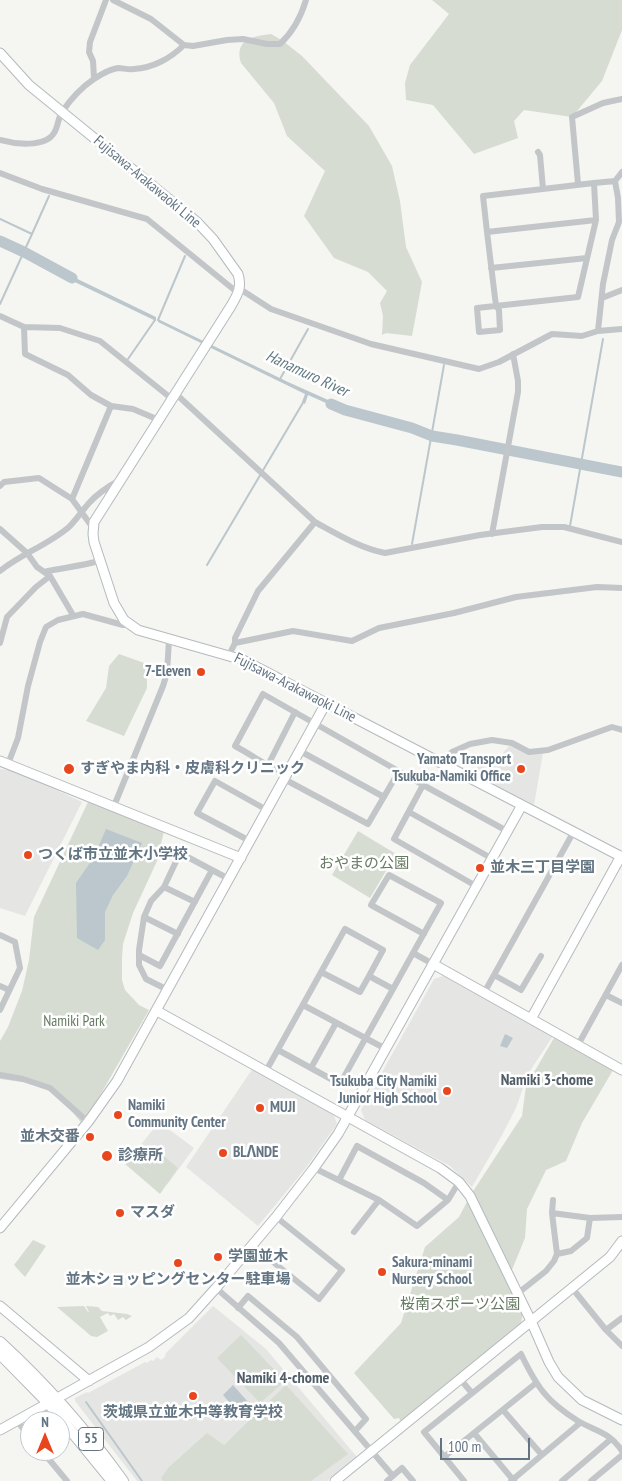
<!DOCTYPE html>
<html>
<head>
<meta charset="utf-8">
<style>
  body { margin:0 }
  #map { position:relative; width:622px; height:1481px; overflow:hidden; background:#f5f5f1; font-family:"PT Sans Narrow",sans-serif }
  canvas { display:block }
  .north { position:absolute; left:20px; top:1411px; width:50px; height:50px; box-sizing:border-box; background:#fff; border:1px solid #c1c8cd; border-radius:50%; rotate:0deg; font-size:14px; font-weight:700; line-height:20px; text-align:center; color:#637583 }
  .north::after { content:''; display:block; margin:auto; width:18px; height:22px; background:#e8471e; clip-path:polygon(50% 0,100% 100%,50% 72%,0 100%) }
  .scale { position:absolute; left:440px; top:1438px; width:90px; height:22px; box-sizing:border-box; border:2px solid #637583; border-top:0; padding-left:6px; font-size:15px; line-height:18px; white-space:nowrap; color:#637583; -webkit-text-stroke:4px #fff; paint-order:stroke }
</style>
</head>
<body>
<div id="map">
<canvas width="622" height="1481"></canvas>
<div class="north">N</div>
<div class="scale">100 m</div>
</div>
<script>
const c = document.querySelector('canvas').getContext('2d');
c.lineJoin = 'round';
function fillPath(path, color) {
  c.fillStyle = color;
  c.fill(path, 'evenodd');
}
function trace(path, color, width, dash) {
  c.strokeStyle = color;
  c.lineWidth = width;
  c.lineCap = dash ? 'butt' : 'round';
  c.setLineDash(dash || []);
  c.stroke(path);
}
function label(font, color, halo, rows, align = 'center') {
  c.font = font + ' "PT Sans Narrow","Noto Sans JP",sans-serif';
  c.lineWidth = 5;
  c.setLineDash([]);
  c.textBaseline = 'middle';
  c.strokeStyle = halo;
  c.fillStyle = color;
  for (const [text, x, y, turn = 0] of rows) {
    c.save();
    c.translate(x, y);
    c.rotate((+turn || 0) * Math.PI / 180);
    c.textAlign = isNaN(turn) ? turn : align;
    if (halo) c.strokeText(text, 0, 0);
    c.fillText(text, 0, 0);
    c.restore();
  }
}
fillPath(new Path2D(`
  M510 745 543 753 534 805 474 775 480 760 494 763Z
  M0 769 17 771 82 802 25 916 0 908Z
  M443 976 553 1036 528 1074 516 1108 501 1137 472 1187 450 1166 365 1120 361 1110 434 979Z
  M253 1068 333 1112 337 1124 305 1169 258 1226 186 1167Z
  M159 1122 194 1148 167 1185 131 1157Z
  M213 1306 266 1349 357 1457 327 1481H137L75 1401V1398L87 1392 88 1393 145 1362 147 1363 151 1360 153 1361 157 1357 161 1360 166 1356 165 1354Z`), '#e5e6e4');
fillPath(new Path2D(`
  M432 0H622V30L602 81 572 117 524 110 514 121 518 138 474 154 433 105 406 100 405 83 410 65 449 14Z
  M271 34 283 41 302 56 369 126 392 166 400 201 406 247 422 282 412 336 386 333 382 335 383 316 380 303 387 291 368 272 334 258 304 216 325 171 287 136 274 103 241 63C234 40 252 36 271 34Z
  M119 654 147 664V688L124 736 86 721 106 688 109 666Z
  M88 802 164 831 157 861 133 913 123 944 122 958V980L125 990 139 1005 149 1010 83 1125 56 1092 38 1084 0 1079V1041L8 1027 22 991 29 960 34 917Z
  M358 831 396 854 370 898 332 875Z
  M554 1038 613 1070 582 1123 566 1161 546 1170 527 1209 525 1238 507 1282 523 1312 521 1323 401 1422 399 1418 394 1419 354 1373 401 1323 425 1247 459 1217 470 1196 522 1116 526 1086Z
  M158 1151 178 1168 160 1194 125 1164 131 1157 155 1176 133 1158 136 1155 148 1163Z
  M33 1240 46 1246 25 1277 14 1265Z
  M84 1306 88 1312H89L86 1306 98 1307 102 1311 127 1314 132 1316 126 1320 123 1317 118 1320 114 1314 110 1316 108 1313 100 1317 108 1331 97 1337 91 1336 57 1307Z
  M241 1335 285 1381 260 1403 217 1358Z
  M286 1385 348 1454 311 1481H163L161 1478 169 1467 207 1433 224 1445Z`), '#d6dcd2');
fillPath(new Path2D(`
  M61 271 156 317V321L58 274Z
  M158 319 288 382 346 408 344 411 308 395 305 404 302 402 305 394 158 322Z
  M106 829 142 843 127 876 113 895 105 912V940L98 950 77 938 76 883 94 857Z
  M505 1034 513 1038 507 1048 500 1046Z
  M233 1385 248 1402 237 1411 223 1395Z`), '#bbc7cc');
trace(new Path2D(`
  M0 219 32 234 0 304
  M32 234 49 196
  M158 320 185 256
  M128 359 155 320
  M280 379 308 329
  M570 526 603 339
  M412 544 444 365
  M207 565 304 401
  M86 1402 142 1481`), '#bbc7cc', 2);
trace(new Path2D(`
  M0 241 24 252 72 278
  M331 404 345 410 412 428 432 436 457 440 622 472`), '#bbc7cc', 11);
const secondary = new Path2D(`
  M0 53 29 85 197 222 213 239 238 274C242 287 238 294 231 306L94 522 93 534 94 542 114 603 124 620 138 630 243 660 622 857
  M0 761 241 858
  M433 964 622 1070
  M157 1011 440 1168 459 1182 470 1196 531 1321 549 1362 558 1377 582 1400 622 1420
  M531 1019 621 856
  M0 1228 88 1122 117 1081 326 703
  M0 1306 89 1381
  M0 1430 149 1347 189 1318 216 1288 276 1217 314 1168 338 1134 522 805
  M335 1481 610 1257 622 1241`);
const primary = new Path2D(`
  M0 1342C46 1384 87 1431 123 1481
  M0 1354 49 1404 112 1481`);
trace(secondary, '#b4babe', 11);
trace(primary, '#b5b9bd', 12);
trace(new Path2D(`
  M113 0 151 19 184 45 193 46 227 40 243 39 267 44H280C293 32 301 17 306 0
  M94 78 93 61 89 52 90 42 106 0
  M0 140C14 144 45 148 54 133 58 127 58 118 62 112 70 100 82 87 94 79 100 75 111 69 118 68 123 68 128 70 134 69 153 68 171 58 184 45
  M538 152 540 155 543 189
  M0 173 42 189 147 219 238 293
  M594 183 615 181 622 172
  M578 184 572 117 603 103 622 99
  M487 232 496 306 499 310 500 330 479 332 477 308 578 297 596 220 594 183 483 196 487 232
  M487 232 596 220
  M491 268 587 258
  M240 289 271 309 371 344 479 369 499 362 552 334 582 336 598 331 622 329
  M602 298 622 290
  M0 316 24 327 60 328 100 341 172 399
  M24 327 25 354 68 375 91 395 111 406 133 409 159 420
  M598 331 603 284 612 240 619 222 618 198 615 181
  M176 394 315 522C337 534 360 548 385 553L480 535 542 527H564L622 542
  M0 486 4 482 39 478 72 499 93 528
  M72 499 111 406
  M0 529 27 553 37 567 50 576 73 615
  M492 534 518 392V381L513 354
  M0 571C21 554 48 545 69 527 76 520 82 511 89 503 98 493 109 486 120 480
  M44 572C62 568 81 566 99 561
  M0 643 7 617 36 587 50 576
  M235 643V638L258 591 315 522
  M229 655 235 643 293 631 352 641 379 628 454 613 516 597 597 587 622 588
  M300 751 384 797
  M440 762 452 752 470 744 492 740 512 743 529 752 548 750 612 727 622 730
  M8 764 18 738 28 686 40 642 46 627 58 620 83 614 123 625H129
  M267 767 295 712
  M287 775C268 767 252 755 235 746L263 694 423 785
  M284 779 368 824 399 771
  M114 806 163 686 167 673 169 640
  M409 812 491 858
  M250 841 197 813 215 781 267 810
  M476 886 394 839 423 785 507 831
  M164 887 195 902
  M144 917 178 934
  M0 935 15 942 20 968 0 1010
  M413 953 441 903 389 875 371 905 424 934
  M139 955 160 966 212 870
  M321 972 360 992 369 976
  M494 975 521 990 541 956
  M0 986 9 990
  M168 990 146 979 139 965V950L144 917 151 901 164 887 180 853 229 879
  M484 993 574 831
  M606 995 622 1003
  M303 1005 386 1049
  M578 1045 622 965
  M278 1050 340 1084 393 989
  M311 1068 336 1023
  M266 1071 345 929 383 950 369 976 393 989 413 953 433 964
  M0 1075 23 1079 50 1088 88 1122
  M314 1168 379 1200 417 1226 448 1200 459 1182
  M339 1180 357 1146 424 1183 448 1200
  M552 1213 590 1218 622 1217
  M354 1232 379 1200
  M252 1245 319 1299 342 1270 276 1217
  M557 1254 571 1251 587 1238 590 1218
  M216 1288 279 1343 393 1476
  M572 1288 606 1330 622 1346
  M517 1294 546 1271 554 1261 557 1254 552 1213 553 1200
  M238 1308 248 1296 297 1337 366 1419 355 1431
  M606 1330 622 1318
  M460 1379 472 1393
  M503 1410 542 1455
  M17 1421 30 1437
  M474 1433 514 1481
  M42 1451 67 1481
  M444 1457 536 1383
  M387 1481 402 1468 413 1481
  M464 1481 424 1432 521 1354C537 1387 546 1401 578 1421 595 1431 610 1432 622 1451
  M511 1481 580 1423
  M562 1481 611 1439
  M591 1481 622 1455`), '#c2c6c9', 6);
trace(secondary, '#fff', 9);
trace(primary, '#fff', 10);
for (const [x, y, r, color] of [
  [201,672,5,"#e8471e"],
  [69,769,6,"#e8471e"],
  [521,769,5,"#e8471e"],
  [28,855,5,"#e8471e"],
  [480,868,5,"#e8471e"],
  [447,1091,5,"#e8471e"],
  [260,1108,5,"#e8471e"],
  [118,1115,5,"#e8471e"],
  [90,1137,5,"#e8471e"],
  [223,1153,5,"#e8471e"],
  [107,1156,6,"#e8471e"],
  [120,1213,5,"#e8471e"],
  [218,1257,5,"#e8471e"],
  [178,1263,5,"#e8471e"],
  [382,1272,5,"#e8471e"],
  [193,1396,5,"#e8471e"]
]) {
  const dot = new Path2D();
  dot.arc(x, y, r, 0, 2 * Math.PI);
  c.fillStyle = color;
  c.fill(dot);
  trace(dot, '#fff', 2);
}
for (const [x, y, w] of [
  [91,1439,25]
]) {
  const box = new Path2D();
  box.roundRect(x - w / 2, y - 11.5, w, 23, 4);
  c.fillStyle = '#fff';
  c.fill(box);
  trace(box, '#637583', 1);
}
label('bold 14px', '#637583', null, [
  ["55",91,1439]
]);
label('15px', '#637583', '#fff', [
  ["Fujisawa-Arakawaoki Line",147,182,40],
  ["Fujisawa-Arakawaoki Line",295,688,27]
]);
label('bold 15px', '#637583', '#fff', [
  ["7-Eleven",191,672,"right"],
  ["Yamato Transport",511,760,"right"],
  ["Tsukuba-Namiki Office",511,777,"right"],
  ["すぎやま内科・皮膚科クリニック",80,769],
  ["つくば市立並木小学校",38,855],
  ["並木三丁目学園",490,868],
  ["Tsukuba City Namiki",437,1082,"right"],
  ["Junior High School",437,1099,"right"],
  ["Namiki",128,1106],
  ["Community Center",128,1123],
  ["MUJI",270,1108],
  ["並木交番",80,1137,"right"],
  ["BLΛNDE",233,1153],
  ["診療所",118,1156],
  ["マスダ",130,1213],
  ["学園並木",228,1257],
  ["Sakura-minami",392,1263],
  ["Nursery School",392,1280],
  ["並木ショッピングセンター駐車場",178,1280,"center"],
  ["茨城県立並木中等教育学校",193,1413,"center"]
], 'left');
label('15px', '#677a62', '#fff', [
  ["おやまの公園",364,864],
  ["Namiki Park",74,1022],
  ["桜南スポーツ公園",460,1305]
]);
label('italic 16px', '#5f7880', '#fff', [
  ["Hanamuro River",307,374,25]
]);
label('bold 16px', '#515e68', '#fff', [
  ["Namiki 3-chome",547,1080],
  ["Namiki 4-chome",283,1378]
]);
</script>
</body>
</html>
